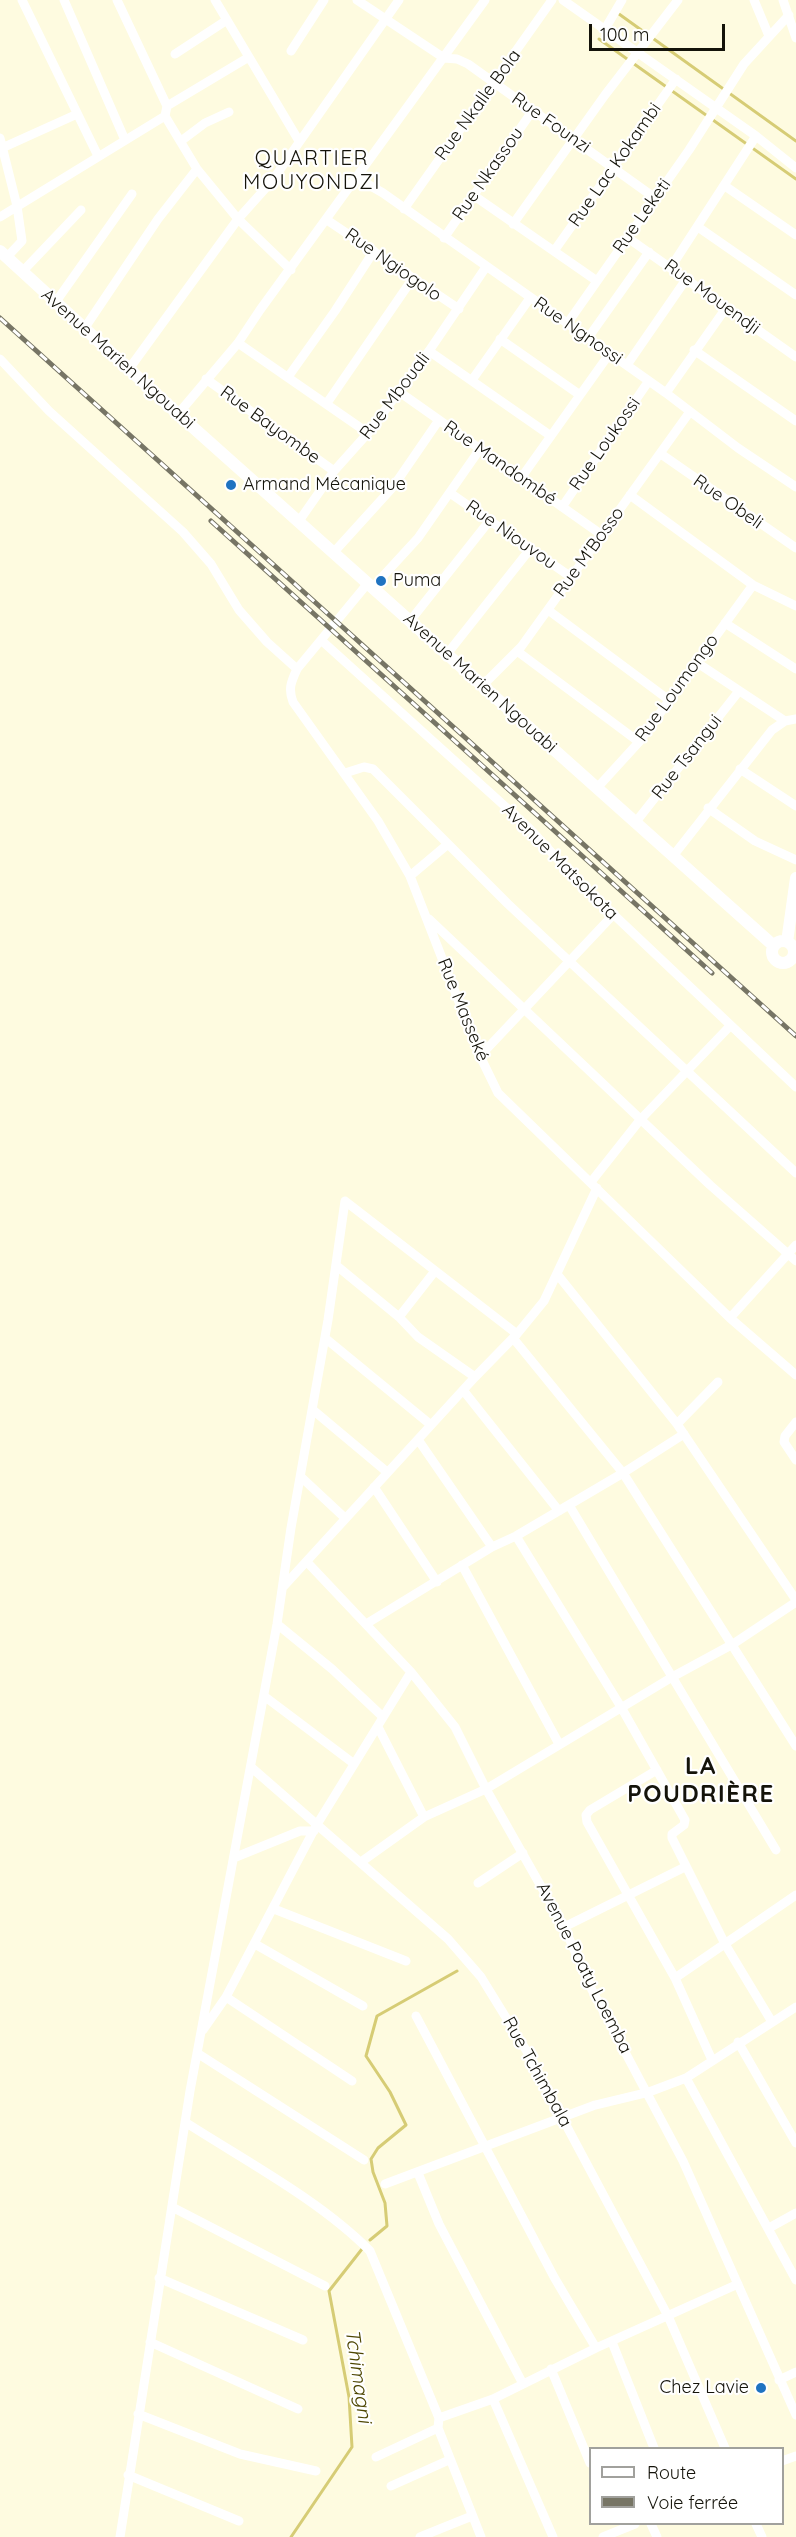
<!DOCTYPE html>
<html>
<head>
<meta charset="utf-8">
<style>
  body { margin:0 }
  #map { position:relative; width:796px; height:2537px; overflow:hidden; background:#fefbe0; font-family:Quicksand,sans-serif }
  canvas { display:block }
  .legend { position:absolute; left:589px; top:2447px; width:195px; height:78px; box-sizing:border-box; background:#fff; border:2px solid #a1a19d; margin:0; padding:8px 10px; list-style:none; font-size:18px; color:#14130a }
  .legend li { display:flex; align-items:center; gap:12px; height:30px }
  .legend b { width:30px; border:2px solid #a1a19d }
  .scale { position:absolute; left:589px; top:24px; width:136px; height:27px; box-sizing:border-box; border:3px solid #14130a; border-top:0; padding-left:8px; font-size:18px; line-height:21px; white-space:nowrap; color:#14130a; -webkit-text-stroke:4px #fff; paint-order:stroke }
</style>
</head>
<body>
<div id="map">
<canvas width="796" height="2537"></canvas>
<ul class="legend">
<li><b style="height:8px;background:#fff"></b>Route</li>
<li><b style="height:8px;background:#777565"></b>Voie ferrée</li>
</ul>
<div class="scale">100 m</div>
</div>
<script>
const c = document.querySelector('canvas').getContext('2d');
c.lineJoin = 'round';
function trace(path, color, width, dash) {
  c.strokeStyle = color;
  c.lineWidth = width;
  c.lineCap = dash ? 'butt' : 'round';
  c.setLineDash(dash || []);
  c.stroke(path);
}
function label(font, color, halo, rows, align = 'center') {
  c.font = font + ' Quicksand,sans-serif';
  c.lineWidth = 4.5;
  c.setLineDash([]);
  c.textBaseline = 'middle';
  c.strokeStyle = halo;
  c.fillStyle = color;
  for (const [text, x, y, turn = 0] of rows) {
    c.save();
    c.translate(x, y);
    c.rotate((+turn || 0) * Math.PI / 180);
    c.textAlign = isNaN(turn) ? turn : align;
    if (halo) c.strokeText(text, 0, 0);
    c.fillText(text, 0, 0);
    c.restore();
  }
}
trace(new Path2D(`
  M619 14 796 141
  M599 39 796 179
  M370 2240 387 2226 385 2203 373 2172 371 2159 378 2148 406 2125 390 2092 366 2056 377 2016 457 1971
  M291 2537 352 2447 349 2397 329 2291 362 2249`), '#d6cc75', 3);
trace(new Path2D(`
  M22 0 98 156
  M64 0 125 140
  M117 0 167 106 165 116 197 169 238 219 291 270
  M215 0 299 141
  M357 0 444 58 457 59 468 64 655 198
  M563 0 756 136 796 168
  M754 0 769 36
  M783 0 796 38
  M605 29 622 0
  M291 51 324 0
  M175 54 227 20
  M167 106 249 57
  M0 138 17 206 22 241 7 257
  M181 141 205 123 229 112
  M0 149 75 115
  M357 178 383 193 666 393 738 448 796 487
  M725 186 796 235
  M473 195 597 281
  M404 209 552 0
  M0 217 165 116
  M327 220 459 309
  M513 224 605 95 678 0
  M698 227 796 295
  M444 238 533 110
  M628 238 796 357
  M554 251 676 79
  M671 267 756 136
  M22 272 81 210
  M55 303 132 194
  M567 324 689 150 744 64 789 15
  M84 329 158 219 197 169
  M588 338 649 252
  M500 339 580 395
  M238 343 368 433
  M694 350 796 421
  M429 351 551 436
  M0 359 49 411 183 532 211 564 239 610 267 642 297 669
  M627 365 687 278
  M129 369 238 219 272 181 399 0
  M288 377 335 311 374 251
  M206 379 334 471
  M472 380 530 298
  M398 391 602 535
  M666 393 726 308
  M327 403 413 278
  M178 414 238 343 260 310 485 0
  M661 454 796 548
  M521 478 610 353
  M450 493 571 577
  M630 495 753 585 796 606
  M562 507 648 382
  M299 521 334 471 368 433 429 351 486 267
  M334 552 393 487 439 420
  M368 583 297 669C291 682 288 689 293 702L378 821 410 876 480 1056 498 1093 730 1318 796 1375
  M373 587 418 538 480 449
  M548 610 669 700
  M410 621 490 520
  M725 623 796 669
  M321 640 529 828 576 879 796 1087
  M517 651 639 742
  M447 654 531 548
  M696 662 785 721
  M482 686 521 647 689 413
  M740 769 796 806
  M345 773 364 767 373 769 508 904 796 1173
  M597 788 639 742 753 585
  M708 808 755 841 796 860
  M635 823 739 691
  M673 856 772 730 785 721 796 719
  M410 876 448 844
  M429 919 710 1185 796 1261
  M793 949 796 948
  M480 1056 613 915
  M591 1182 640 1120 730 1026
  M337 1266 399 1317 418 1337 475 1377
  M557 1274 677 1424 796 1600
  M399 1317 435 1271
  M730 1318 796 1245
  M325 1338 431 1425
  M513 1338 623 1473 796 1746
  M463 1390 559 1511
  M313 1410 387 1472
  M796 1422 785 1436 784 1442 796 1460
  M677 1424 718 1382
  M419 1441 492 1547
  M301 1477 345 1518
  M374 1487 437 1582
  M569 1505 776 1850
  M516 1536 621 1707 685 1820 684 1825 672 1834V1838L725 1944 772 2022
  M307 1562 411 1672 455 1727 486 1789 564 1927 592 1990 683 2161 796 2415
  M462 1565 559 1744
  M283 1587 475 1377 517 1334 544 1301 597 1188
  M277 1624 332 1669 383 1717
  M366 1624 492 1547 516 1536 623 1473 684 1434
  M264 1696 353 1763
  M378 1727 424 1817
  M252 1768 448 1939 481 1977 526 2050 668 2316 725 2448
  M657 1770 590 1810 586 1815 587 1822 675 1978 712 2060
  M236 1857 300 1831H314
  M361 1862 424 1817 486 1789 674 1676 733 1644 796 1602
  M478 1883 523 1853
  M274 1909 406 1961
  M564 1927 685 1867
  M255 1944 363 2006
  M675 1978 796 1895
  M226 1997 352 2081
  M416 2016 554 2277 596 2348
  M203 2030 226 1997 316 1826 411 1672
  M738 2042 796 2143
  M197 2053 364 2160
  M686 2078 796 2280
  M185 2122C244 2160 321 2201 370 2251L439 2418
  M418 2173 439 2224 523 2384
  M385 2184 595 2105 649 2092 686 2078 796 2007
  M172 2207 325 2286
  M769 2228 796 2213
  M159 2278 303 2340
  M150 2342 298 2409
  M612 2342 654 2448
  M551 2369 590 2463
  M779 2380 796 2372
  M493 2399 553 2537
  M138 2414 240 2454 316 2471
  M438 2428 481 2537
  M376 2457 438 2428 439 2418 493 2399 596 2348 738 2284
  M782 2461 796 2456
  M128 2475 239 2521
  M391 2486 449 2460
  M651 2524 657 2537
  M756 2524 762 2537
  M120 2537 190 2091 277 1624 291 1528 328 1320 345 1201 517 1334
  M420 2537 472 2516
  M603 2537 635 2524`), '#fff', 9);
trace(new Path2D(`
  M0 251 178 414 774 946
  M772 952a11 11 0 1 1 22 0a11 11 0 1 1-22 0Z
  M787 942 796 878`), '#fff', 12);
const rail = new Path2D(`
  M0 318 796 1036
  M211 521 712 973`);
trace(rail, '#777565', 5);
trace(rail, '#fff', 3, [9]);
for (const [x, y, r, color] of [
  [231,485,6,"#1f73c1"],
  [381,581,6,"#1f73c1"],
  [761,2388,6,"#1f73c1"]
]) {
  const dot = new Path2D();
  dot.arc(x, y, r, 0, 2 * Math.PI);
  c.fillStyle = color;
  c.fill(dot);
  trace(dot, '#fff', 2);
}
label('18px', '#14130a', '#fff', [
  ["Rue Nkalle Bola",478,105,-54],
  ["Rue Founzi",551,123,35],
  ["Rue Lac Kokambi",615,165,-55],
  ["Rue Nkassou",488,174,-55],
  ["Rue Leketi",642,216,-55],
  ["Rue Ngiogolo",393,265,35],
  ["Rue Mouendji",712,297,36],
  ["Rue Ngnossi",578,331,35],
  ["Avenue Marien Ngouabi",118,359,42],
  ["Rue Mbouali",395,396,-53],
  ["Rue Bayombe",270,425,36],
  ["Rue Loukossi",605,444,-55],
  ["Rue Mandombé",500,463,35],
  ["Rue Obeli",728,502,35],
  ["Rue Niouvou",511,535,35],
  ["Rue M'Bosso",589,552,-54],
  ["Avenue Marien Ngouabi",480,683,42],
  ["Rue Loumongo",677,688,-54],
  ["Rue Tsangui",687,757,-52],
  ["Avenue Matsokota",560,862,45],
  ["Rue Masseké",463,1010,68],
  ["Avenue Poaty Loemba",584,1968,63],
  ["Rue Tchimbala",537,2072,61]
]);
label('18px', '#14130a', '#fff', [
  ["Armand Mécanique",243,485],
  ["Puma",393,581],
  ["Chez Lavie",749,2388,"right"]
], 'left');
label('italic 20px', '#4d4600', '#fff', [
  ["Tchimagni",358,2376,82]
]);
c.letterSpacing = '1.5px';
label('21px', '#14130a', '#fff', [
  ["QUARTIER",312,159],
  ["MOUYONDZI",312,183]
]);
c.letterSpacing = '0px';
c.letterSpacing = '1.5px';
label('bold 24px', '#14130a', '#fff', [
  ["LA",701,1767],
  ["POUDRIÈRE",701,1795]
]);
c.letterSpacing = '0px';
</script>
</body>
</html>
